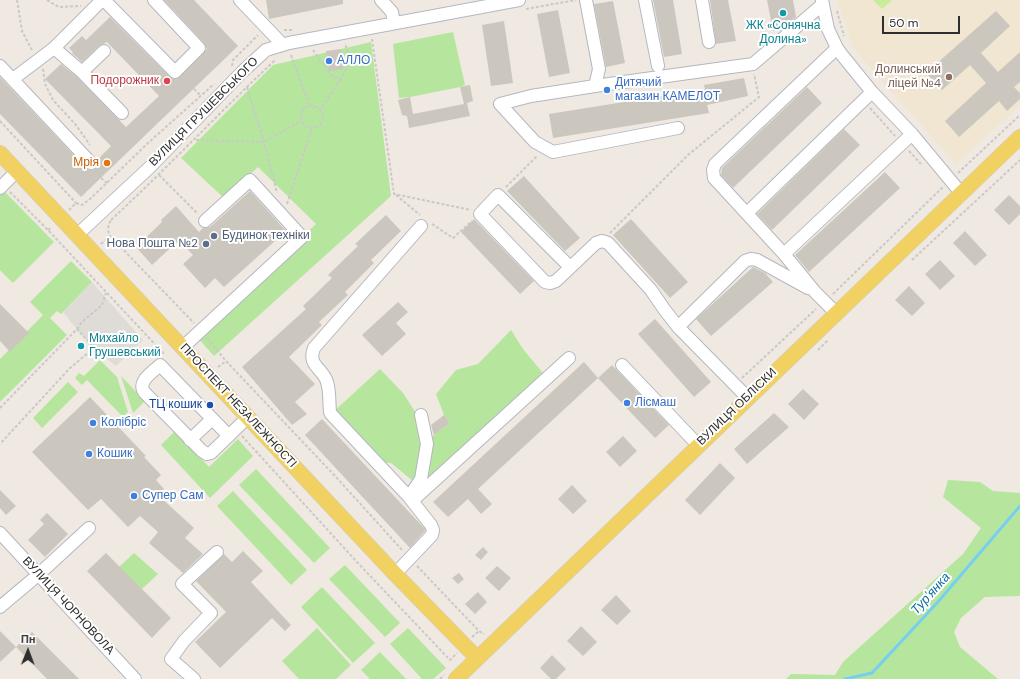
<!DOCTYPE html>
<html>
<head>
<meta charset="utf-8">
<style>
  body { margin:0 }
  #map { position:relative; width:1020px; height:679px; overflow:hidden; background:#efe9e1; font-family:"DM Sans",sans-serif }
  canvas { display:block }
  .north { position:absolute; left:8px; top:631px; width:40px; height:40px; -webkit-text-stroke:3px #fff; paint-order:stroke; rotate:1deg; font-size:11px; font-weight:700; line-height:16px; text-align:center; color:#2e2e2e }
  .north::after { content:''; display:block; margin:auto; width:14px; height:18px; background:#2e2e2e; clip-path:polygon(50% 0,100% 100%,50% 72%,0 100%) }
  .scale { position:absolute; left:882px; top:16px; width:78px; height:18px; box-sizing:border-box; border:2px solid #2e2e2e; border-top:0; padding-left:5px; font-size:12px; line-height:14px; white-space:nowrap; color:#2e2e2e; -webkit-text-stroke:3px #fff; paint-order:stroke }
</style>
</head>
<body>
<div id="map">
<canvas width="1020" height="679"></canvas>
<div class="north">Пн</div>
<div class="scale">50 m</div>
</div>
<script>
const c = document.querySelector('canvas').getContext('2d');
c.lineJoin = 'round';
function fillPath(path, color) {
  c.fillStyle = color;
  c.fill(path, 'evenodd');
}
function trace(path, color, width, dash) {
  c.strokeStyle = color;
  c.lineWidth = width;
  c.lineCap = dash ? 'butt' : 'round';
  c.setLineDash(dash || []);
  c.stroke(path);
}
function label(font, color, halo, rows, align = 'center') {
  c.font = font + ' "DM Sans",sans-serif';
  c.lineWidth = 4;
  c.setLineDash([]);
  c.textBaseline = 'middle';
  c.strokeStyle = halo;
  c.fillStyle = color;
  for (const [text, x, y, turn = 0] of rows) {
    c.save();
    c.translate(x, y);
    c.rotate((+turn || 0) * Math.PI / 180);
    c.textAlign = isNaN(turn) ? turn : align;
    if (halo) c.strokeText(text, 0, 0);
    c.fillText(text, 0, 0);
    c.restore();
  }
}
fillPath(new Path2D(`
  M837 0H1019L1020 106 956 164 853 48Z`), '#f0e6d1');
fillPath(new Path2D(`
  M453 32 465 85 460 87 410 97 399 98 393 44Z
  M371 42 391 196 214 356 196 336 316 224 258 167 224 198 181 158 273 65Z
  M3 190 54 242 13 283 0 270V193Z
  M71 261 92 282 61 314 57 311 50 318 67 335 0 402V359L43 315 30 302Z
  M511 330 523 349 547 378 412 501 413 481 391 463 376 462 331 414 380 369 403 393 421 421 427 443 434 435 450 423 444 415 436 394 456 370 478 364Z
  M100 360 117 377 128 412 123 417 87 380 82 385 75 378 79 373 84 376Z
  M121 376 145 401 133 413Z
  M68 382 78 392 42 428 33 418Z
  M175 431 209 467 238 439 253 456 210 498 161 445Z
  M256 469 330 548 314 563 239 485Z
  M948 480 980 482 993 491 1020 493V596L985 597 961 618 954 632 960 647 998 679H786L791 674 835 675 843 662 963 554 981 528 943 497Z
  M233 491 307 570 291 585 217 506Z
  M134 553 158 574 142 589 119 567Z
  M345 565 400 623 385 637 329 579Z
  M322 587 375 643 353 663 301 607Z
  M317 628 351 665 336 679H299L282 661Z
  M408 628 446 668 433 679H422L390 644Z
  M380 652 406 679H370L361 670Z`), '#b6e59e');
fillPath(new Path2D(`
  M873 0H892L882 9Z`), '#c9ec9a');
fillPath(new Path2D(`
  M92 282 143 340 116 366 98 352 78 331 63 312Z`), '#dfdcd8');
trace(new Path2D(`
  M845 679 872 673 937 603 1020 506`), '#75cff0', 3);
fillPath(new Path2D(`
  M164 0H194L238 46 81 197 0 114V77L86 168 89 170H93L98 166 97 160 111 146 45 79 61 64 77 77 126 127 159 96 107 42 99 46 82 62 72 53 73 52 69 48 82 36 86 40 110 17 170 77 173 79H177L207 49 204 43Z
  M266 0H343V4L269 19Z
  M653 0H673L682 54 664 57Z
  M710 0H728L736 41 716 44Z
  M767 0H793L796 17 782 29 773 31Z
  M613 1 625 63 606 67 594 4Z
  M558 10 570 73 549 77 537 14Z
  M996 11 1010 26 981 53 998 72 1020 52V82L1014 87 1020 93V99L1007 111 999 101 959 137 945 121 986 83 970 65 942 90 926 73Z
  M504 21 513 83 491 86 482 25Z
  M341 49 343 69 329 71 326 51Z
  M744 78 748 96 707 105 709 113 553 138 549 114 705 89 704 85Z
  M470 85 473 101 467 103 470 116 409 128 407 116 402 115 398 100 410 97 413 114 464 104 460 87Z
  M807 87 822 103 733 188 721 175 722 168Z
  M844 129 860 145 772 230 757 214Z
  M885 172 900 188 809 272 795 255Z
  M524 176 580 238 565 251 507 191Z
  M250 191 286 231 224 287 215 278 205 288 183 264 193 255 179 240 152 265 136 247 162 222 161 220 176 206 199 232 203 228 210 227Z
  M1009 195 1020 206V214L1009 225 994 210Z
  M386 215 401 231 371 260 374 263 345 292 348 295 319 322 322 325 289 357 315 384 295 402 307 414 292 425 242 367 306 309 303 306 332 278 328 275 358 246 355 244Z
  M474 219 534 281 520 294 461 232Z
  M631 219 688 282 670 298 613 235Z
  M965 231 987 255 975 266 953 243Z
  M940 260 955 276 940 290 925 274Z
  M753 267 765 273 773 282 711 336 696 319Z
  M909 286 925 303 912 316 895 300Z
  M398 302 408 312 396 323 406 334 382 356 362 335Z
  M0 304 29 333 10 352 0 341Z
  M655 319 711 382 694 397 638 334Z
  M584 362 598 378 478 489 492 504 481 514 468 499 448 517 433 502Z
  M612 365 669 425 655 438 598 378Z
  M803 389 819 404 804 420 788 404Z
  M90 397 146 456 144 457 161 475 156 480 164 489 158 495 194 528 185 538 203 554 183 573 149 543 158 532 140 516 128 527 101 499 88 510 32 452Z
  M774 413 789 427 747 464 734 449Z
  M444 415 450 423 434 435 431 425Z
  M322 419 425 529V531L410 548 305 435Z
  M623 436 637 451 620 467 606 452Z
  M720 463 735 478 700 515 685 500Z
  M572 485 587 501 573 514 558 499Z
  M0 490 16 506 6 515 0 508Z
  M47 513 68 534 45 557 28 540 44 524 40 520Z
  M483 547 488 552 481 560 475 555Z
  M243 551 263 571 251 582 291 625 285 631 272 618 220 668 195 642 226 612 196 581 224 554 232 562Z
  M106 553 171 618 152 638 87 571Z
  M497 566 511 578 499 591 485 578Z
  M459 573 464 579 458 584 452 578Z
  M478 592 487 602 475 614 465 604Z
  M616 595 631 611 617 625 601 610Z
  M581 626 597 642 583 656 567 641Z
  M0 631 16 647 0 662Z
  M32 632 79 679H47L16 647Z
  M552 655 566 669 556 679H551L540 668Z`), '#cbc7bf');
const minor = new Path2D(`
  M104 0 175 72 199 48 154 0
  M240 0 282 44
  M381 0 392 12 394 23
  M586 0 599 69 595 86 753 64 823 4
  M645 0 658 66
  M702 0 709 42
  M822 0 828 29 837 48 842 55 872 92 912 134 961 193
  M54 48 82 72 122 113
  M0 66 91 163
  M82 72 104 51
  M13 79 54 48 102 0
  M595 86 531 96 500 104 535 142 553 152 678 128
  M0 188 17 171
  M747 213 872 92
  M77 235 150 167 242 72 266 50 289 43 519 0
  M784 254 714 178 713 170 715 164 837 48
  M570 267 498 195 480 214 545 282 550 283 556 281 596 243 602 241 608 243 651 290 664 309 678 327 747 397
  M836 313 815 292 784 254 912 134
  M678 327 745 261 751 259 757 260 808 288
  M183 347 302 237 250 180 205 221
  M622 365 698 445
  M229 436 160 365C153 372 137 381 144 392L202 451 207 454 211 453 248 417
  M190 440 212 419
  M409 497 421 479 427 444 421 415
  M412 501 569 358
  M0 533 135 679
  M395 574 432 535 433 530 431 525 409 497 331 414 330 412C329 402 330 391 327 382 323 368 307 366 314 348L421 226
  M0 607 38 575 89 528
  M194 679 171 659 184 641 211 613 182 584 217 552`);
const major = new Path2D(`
  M0 153 395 574 477 658
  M456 679 1020 137`);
trace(minor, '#b4b7c1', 14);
trace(major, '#c9c9c9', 16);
trace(new Path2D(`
  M17 0 22 31 33 52
  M47 0 59 7 81 6
  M526 9 576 0
  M837 11 844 36
  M284 30H291L293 31
  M372 39 394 194 471 210
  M313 50 331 75 340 80 321 109
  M291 55 309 105
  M232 66 233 60 258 35
  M43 69 45 84 53 100 76 125 90 145
  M340 80 350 62 345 43
  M247 87 264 142 277 193
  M194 89 201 96
  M301 117a11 11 0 1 1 22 0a11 11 0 1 1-22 0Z
  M870 108 895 136
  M0 121 76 203
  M196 140 264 142 301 121
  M909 151 921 164
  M958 173 1020 115
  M159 175 198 214
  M101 178 107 183
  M506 187 537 156
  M10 192 48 230 165 355
  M396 195 420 215
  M287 204 312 128
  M69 210 76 203 82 205 90 199 148 143 214 84
  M111 220C167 168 219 113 274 61L273 59
  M432 224 453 238 472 221
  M48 230 52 227
  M610 233 688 155 759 97 754 74
  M110 236 194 323
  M101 244 110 236C107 230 108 225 111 220
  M912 260 1020 160
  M833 294 943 187
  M77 329 82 322 102 305 106 293
  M207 338 226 361 336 477 403 551
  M818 350 828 340
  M218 367 226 361
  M742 378 816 309
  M0 408 77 329 94 348 70 368 0 444
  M242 436 356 561 450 660 457 653
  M417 566 479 631 484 634
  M472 637 479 631
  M440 679 444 675`), '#c9c9c9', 2, [3, 2]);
trace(minor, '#fff', 12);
trace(major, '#f2d163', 15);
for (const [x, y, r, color] of [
  [783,13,4,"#0f9aa8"],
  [329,61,4,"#3f7fe0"],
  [949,77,4,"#8d6e63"],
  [167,81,4,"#e0444e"],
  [607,90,4,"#3f7fe0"],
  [107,163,4,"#e8710a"],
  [214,236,4,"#5c6f8a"],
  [206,244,4,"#5c6f8a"],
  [81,346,4,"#0f9aa8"],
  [627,403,4,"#3f7fe0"],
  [210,405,4,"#1a4fb4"],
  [93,423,4,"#3f7fe0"],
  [89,454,4,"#3f7fe0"],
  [134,496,4,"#3f7fe0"]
]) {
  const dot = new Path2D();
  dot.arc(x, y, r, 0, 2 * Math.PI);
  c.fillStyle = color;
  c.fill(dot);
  trace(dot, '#fff', 1.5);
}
label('12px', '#0d838f', '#fff', [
  ["ЖК «Сонячна",783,26],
  ["Долина»",783,40],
  ["Михайло",89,339,"left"],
  ["Грушевський",89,353,"left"]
]);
label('12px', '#366cbe', '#fff', [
  ["АЛЛО",337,61],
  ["Дитячий",615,83],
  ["магазин КАМЕЛОТ",615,97],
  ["Лісмаш",635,403],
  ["Колібріс",101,423],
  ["Кошик",97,454],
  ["Супер Сам",142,496]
], 'left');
label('12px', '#785e54', '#fff', [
  ["Долинський",941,70],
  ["ліцей №4",941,84]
], 'right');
label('12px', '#be3a42', '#fff', [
  ["Подорожник",159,81]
], 'right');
label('12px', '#2e2e2e', '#fff', [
  ["ВУЛИЦЯ ГРУШЕВСЬКОГО",204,112,-45],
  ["ПРОСПЕКТ НЕЗАЛЕЖНОСТІ",238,406,47],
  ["ВУЛИЦЯ ОБЛІСКИ",737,407,-44],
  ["ВУЛИЦЯ ЧОРНОВОЛА",68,606,47]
]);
label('12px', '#c56008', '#fff', [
  ["Мрія",99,163]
], 'right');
label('12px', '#4e5e75', '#fff', [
  ["Будинок техніки",222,236],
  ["Нова Пошта №2",198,244,"right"]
], 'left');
label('12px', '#164399', '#fff', [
  ["ТЦ кошик",202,405]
], 'right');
label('italic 13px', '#0d6fa3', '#fff', [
  ["Тур'янка",931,594,-48]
]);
</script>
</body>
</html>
